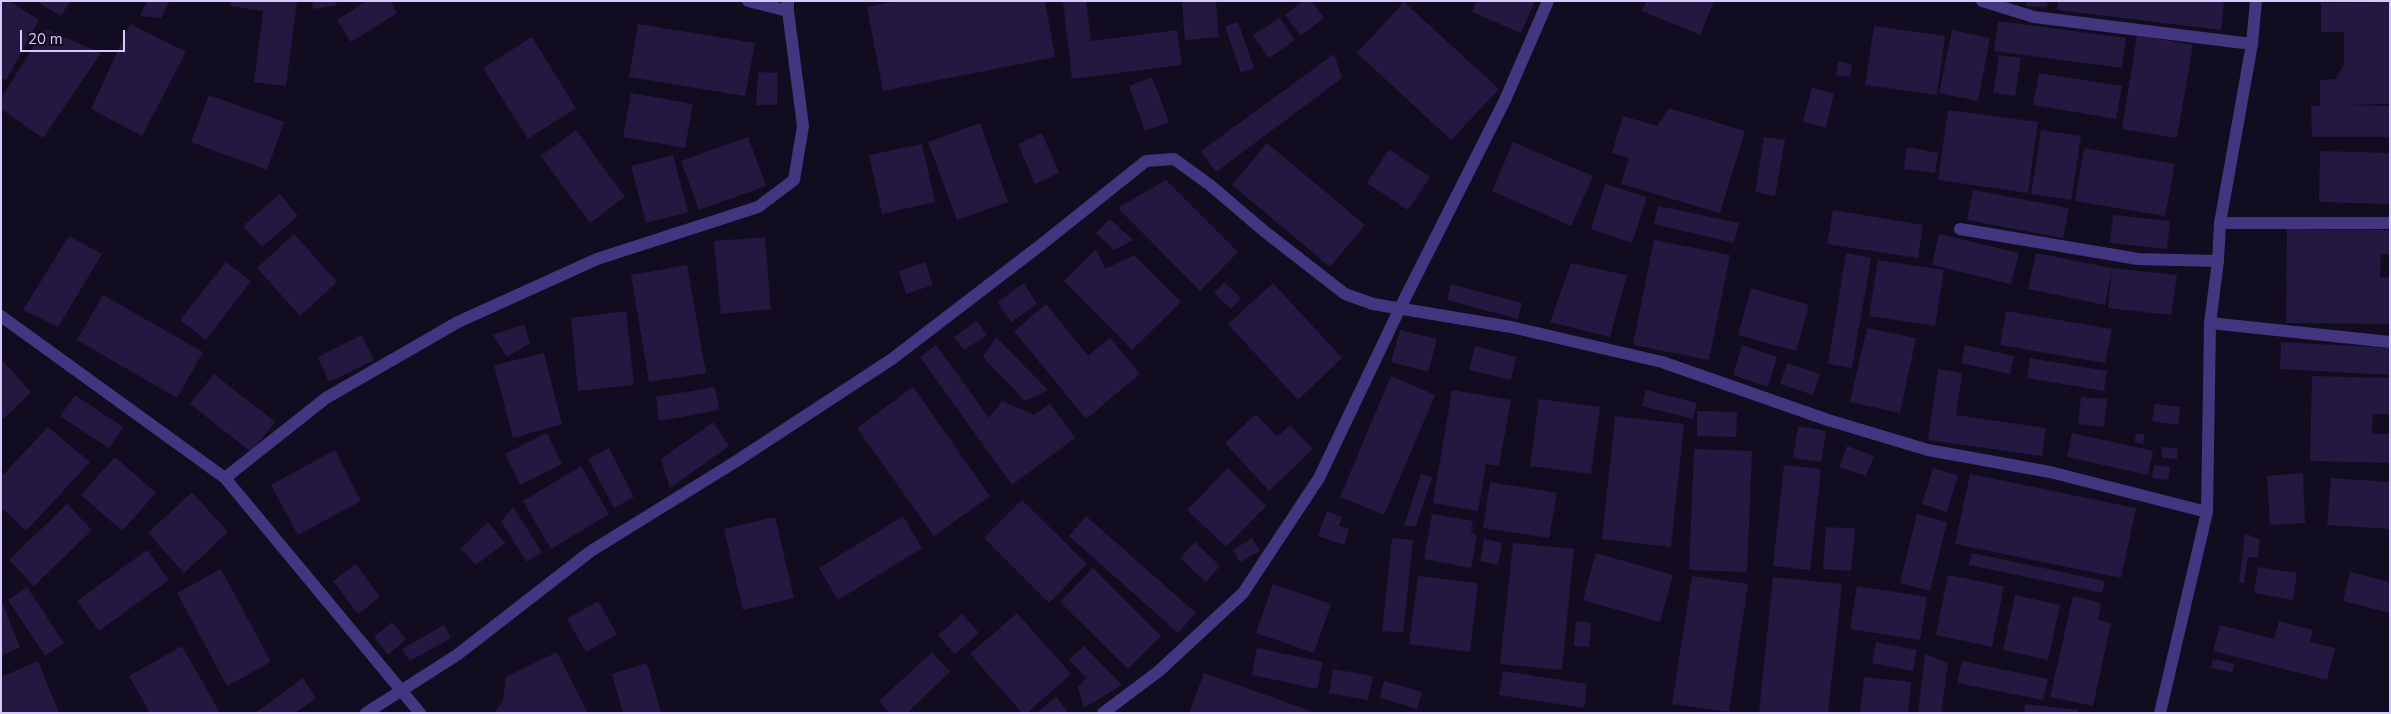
<!DOCTYPE html>
<html>
<head>
<meta charset="utf-8">
<style>
  body { margin:0 }
  #map { position:relative; width:2391px; height:714px; overflow:hidden; background:#110c1f; font-family:"Nunito Sans",sans-serif }
  canvas { display:block }
  .frame { position:absolute; inset:0; border:2px solid #d5caff; pointer-events:none }
  .scale { position:absolute; left:20px; top:30px; width:105px; height:22px; box-sizing:border-box; border:2px solid #d5caff; border-top:0; padding-left:6px; font-size:15px; line-height:18px; white-space:nowrap; color:#d5caff; -webkit-text-stroke:4px #110c1f; paint-order:stroke }
</style>
</head>
<body>
<div id="map">
<canvas width="2391" height="714"></canvas>
<div class="frame"></div>
<div class="scale">20 m</div>
</div>
<script>
const c = document.querySelector('canvas').getContext('2d');
c.lineJoin = 'round';
function fillPath(path, color) {
  c.fillStyle = color;
  c.fill(path, 'evenodd');
}
function trace(path, color, width, dash) {
  c.strokeStyle = color;
  c.lineWidth = width;
  c.lineCap = dash ? 'butt' : 'round';
  c.setLineDash(dash || []);
  c.stroke(path);
}
fillPath(new Path2D(`
  M1 1H10L39 20 6 80 1 77Z
  M36 1H70L61 16Z
  M147 1H170L161 18 140 16Z
  M231 1H297L286 86 254 82 263 11 230 6Z
  M312 1H336L337 5 313 9Z
  M366 1H390L397 13 351 42 337 20Z
  M898 1H1045L1055 57 883 91 867 7Z
  M1063 1H1086L1091 41 1177 30 1182 65 1072 79Z
  M1182 1H1216L1219 37 1185 40Z
  M1303 1H1311L1324 18 1301 36 1285 15Z
  M1476 1H1535L1521 33 1472 12Z
  M1646 1H1714L1700 35 1642 11Z
  M2026 1H2048L2047 8 2026 6Z
  M2058 1H2224L2221 30 2057 10Z
  M1404 2 1499 89 1451 140 1357 53Z
  M2390 2V104L2343 105 2390 106V137H2312L2311 106H2320V80L2336 79 2344 64V32H2321V3Z
  M1280 18 1295 40 1269 58 1253 35Z
  M1998 21 2126 38 2122 68 1994 51Z
  M1238 22 1254 68 1241 73 1225 26Z
  M130 24 186 52 142 136 91 109Z
  M638 24 755 43 745 96 629 77Z
  M1874 26 1945 36 1937 95 1865 85Z
  M45 29 101 53 43 138 1 109V98Z
  M1952 30 1990 38 1978 101 1939 93Z
  M2137 35 2193 45 2177 138 2122 129Z
  M532 37 576 108 528 139 483 68Z
  M1334 54 1342 78 1216 172 1201 151Z
  M1999 55 2021 58 2015 96 1993 93Z
  M1838 61 1852 64 1850 77 1836 75Z
  M758 72 778 73 777 105H756Z
  M2039 73 2122 86 2116 119 2033 105Z
  M1152 77 1169 122 1145 131 1129 86Z
  M1812 88 1834 93 1826 128 1803 122Z
  M631 93 693 104 685 148 623 137Z
  M209 95 284 122 267 170 191 142Z
  M1669 108 1745 131 1720 213 1621 184 1629 158 1612 153 1623 116 1657 126Z
  M1948 110 2038 122 2028 193 1938 180Z
  M980 123 1008 202 957 220 928 142Z
  M576 130 625 197 590 223 541 156Z
  M2041 130 2081 136 2071 200 2031 194Z
  M1042 133 1059 173 1035 184 1018 144Z
  M748 137 766 186 699 210 681 161Z
  M1764 137 1785 140 1775 196 1755 192Z
  M1513 142 1593 176 1571 226 1492 191Z
  M1267 143 1365 225 1330 267 1232 185Z
  M922 144 935 202 882 214 869 155Z
  M1907 147 1938 153 1935 173 1904 169Z
  M2084 148 2175 164 2165 216 2075 201Z
  M1389 149 1430 177 1408 210 1367 183Z
  M2320 151 2390 153V204L2319 202Z
  M673 155 688 212 646 223 631 166Z
  M1166 180 1238 252 1200 291 1118 208Z
  M1605 184 1647 197 1632 243 1591 229Z
  M1973 190 2069 208 2063 238 1967 220Z
  M280 194 298 216 262 247 243 226Z
  M1658 206 1739 223 1734 243 1654 224Z
  M1833 210 1923 225 1918 258 1827 244Z
  M2113 215 2170 221 2167 249 2110 243Z
  M1110 219 1133 240 1114 250 1096 233Z
  M2287 229 2390 230V254H2381L2380 277H2390V324L2286 323Z
  M294 234 337 282 300 316 257 268Z
  M1939 234 2019 253 2011 284 1932 265Z
  M69 236 102 254 58 327 23 310Z
  M765 237 771 309 721 314 714 241Z
  M1654 240 1730 255 1709 360 1633 345Z
  M1096 249 1105 269 1134 255 1181 302 1132 350 1064 281Z
  M1846 253 1871 258 1852 368 1828 364Z
  M2036 253 2112 268 2177 275 2171 315 2108 308 2112 268 2105 305 2028 289Z
  M1878 260 1944 270 1935 326 1869 316Z
  M226 262 251 281 206 340 180 320Z
  M925 262 933 285 906 294 899 271Z
  M1571 263 1627 275 1610 337 1550 322Z
  M687 265 706 373 649 382 631 275Z
  M1224 282 1241 298 1231 309 1214 293Z
  M1024 283 1037 304 1011 322 997 302Z
  M1273 283 1342 358 1298 400 1228 324Z
  M1451 284 1522 303 1518 319 1447 300Z
  M1751 288 1809 305 1796 351 1738 335Z
  M103 295 203 352 177 398 77 340Z
  M1046 304 1088 356 1110 338 1140 374 1086 419 1014 331Z
  M626 311 634 385 578 391 571 318Z
  M2006 311 2112 329 2105 363 2000 345Z
  M977 321 987 335 964 350 954 337Z
  M524 324 530 343 507 357 493 335Z
  M1867 328 1916 338 1900 413 1850 402Z
  M1400 330 1437 339 1428 372 1391 362Z
  M362 335 374 360 329 382 318 357Z
  M996 337 1048 390 1025 401 983 357Z
  M2281 342 2390 348V375L2280 369Z
  M936 345 989 418 1002 401 1034 415 1050 403 1075 438 1012 485 920 357Z
  M1742 345 1777 357 1768 387 1733 375Z
  M1965 345 2014 356 2010 374 1961 363Z
  M1475 346 1516 357 1511 380 1469 370Z
  M544 353 562 424 513 438 494 365Z
  M2030 358 2107 371 2104 391 2027 378Z
  M1 359 31 392 1 421Z
  M1787 363 1820 374 1813 395 1780 384Z
  M1938 369 1962 373 1956 415 2046 428 2042 456 1928 440Z
  M214 374 275 422 251 452 190 404Z
  M1391 376 1435 395 1384 515 1340 497Z
  M2312 376 2390 378V414H2373L2372 434H2390V463L2310 461Z
  M715 387 719 410 659 421 656 397Z
  M913 387 990 496 934 536 857 428Z
  M1452 390 1511 400 1499 466 1486 464 1478 511 1433 503Z
  M1646 390 1697 403 1693 419 1642 406Z
  M75 395 123 427 109 448 60 416Z
  M2081 397 2107 399 2104 427 2078 424Z
  M1539 399 1600 407 1591 474 1530 466Z
  M2155 404 2180 407 2178 425 2152 421Z
  M1697 411 1737 412 1736 437 1697 436Z
  M1256 414 1277 437 1290 425 1313 449 1269 491 1225 443Z
  M1615 416 1684 424 1671 547 1602 539Z
  M713 422 729 446 670 488 661 459Z
  M1798 426 1826 431 1821 462 1793 458Z
  M48 427 90 462 26 531 1 507V477Z
  M547 433 562 464 520 485 505 454Z
  M2072 433 2153 451 2148 475 2067 457Z
  M2137 433 2145 435 2143 444 2134 442Z
  M1847 446 1874 456 1866 476 1839 467Z
  M2162 447 2178 448 2177 459 2162 458Z
  M609 448 634 497 614 508 588 459Z
  M1694 449 1752 451 1747 572 1689 570Z
  M335 450 361 501 298 535 271 485Z
  M115 457 156 493 122 531 81 495Z
  M1784 465 1821 469 1810 570 1773 566Z
  M2154 465 2170 467 2168 480 2152 478Z
  M581 466 609 514 551 549 523 501Z
  M1228 468 1266 506 1226 547 1187 510Z
  M1933 468 1958 475 1947 512 1922 504Z
  M2303 473 2305 523 2270 525 2267 476Z
  M1421 474 1432 477 1416 526H1404Z
  M1970 474 2136 508 2121 578 1955 544Z
  M2331 478 2390 482V529L2327 525Z
  M1490 482 1557 493 1549 538 1483 528Z
  M192 492 228 532 184 573 148 533Z
  M1022 500 1087 564 1049 603 984 538Z
  M67 504 92 530 34 586 9 560Z
  M513 507 542 552 527 562 501 522Z
  M1327 511 1342 517 1339 526 1349 529 1344 545 1318 536Z
  M1432 514 1473 521 1471 531 1477 536 1471 568 1424 559Z
  M1917 514 1947 522 1930 591 1900 583Z
  M903 516 922 548 838 600 819 568Z
  M1086 516 1196 613 1178 633 1069 536Z
  M775 517 794 598 743 610 724 529Z
  M488 522 505 543 476 565 461 549Z
  M1826 527 1855 528 1851 571 1823 569Z
  M2245 533 2260 540 2258 558 2248 557 2244 583H2239Z
  M1252 538 1260 551 1240 562 1233 550Z
  M1392 538 1413 540 1403 633 1382 631Z
  M1484 539 1502 543 1498 565 1480 561Z
  M1195 542 1220 566 1206 582 1180 558Z
  M1513 543 1574 549 1562 670 1500 664Z
  M147 550 169 580 99 631 77 601Z
  M1596 553 1673 575 1660 622 1583 600Z
  M1972 553 2105 581 2102 593 1969 565Z
  M356 564 380 597 358 614 333 581Z
  M2258 567 2297 573 2293 600 2254 593Z
  M1093 568 1161 636 1128 669 1060 602Z
  M221 569 271 662 227 686 177 593Z
  M2350 572 2390 582V613L2343 601Z
  M1948 575 2004 586 1992 647 1936 635Z
  M1418 576 1478 583 1470 652 1409 644Z
  M1692 576 1748 584 1729 712 1672 704Z
  M1773 577 1842 584 1828 713H1759Z
  M1273 584 1331 604 1314 653 1256 633Z
  M1857 586 1927 597 1920 640 1850 629Z
  M27 587 64 643 45 656 8 600Z
  M2015 595 2060 605 2048 660 2003 650Z
  M2073 596 2101 603 2098 620 2111 623 2093 706 2050 697Z
  M1 600 20 647 1 656Z
  M598 601 617 634 586 652 567 619Z
  M1017 613 1071 674 1027 713H1022L970 654Z
  M962 614 979 633 955 654 938 635Z
  M1576 621 1591 623 1589 647 1574 646Z
  M2279 621 2313 630 2310 642 2335 648 2327 680 2213 651 2220 625 2274 639Z
  M392 622 406 639 388 655 374 637Z
  M444 625 451 638 410 661 402 649Z
  M1876 642 1917 650 1913 671 1872 663Z
  M182 646 220 713H150L129 676Z
  M1084 646 1122 685 1084 708 1078 687 1086 678 1069 660Z
  M1257 648 1323 662 1317 689 1252 675Z
  M557 652 588 713H494L503 701 506 677Z
  M932 652 950 672 907 713H890L879 701Z
  M1925 654 1948 663 1941 713H1918Z
  M2213 659 2235 664 2232 672 2211 668Z
  M38 661 59 713H1V677Z
  M1962 661 2048 679 2043 700 1957 683Z
  M647 663 661 713H623L612 674Z
  M1333 669 1373 676 1368 700 1329 693Z
  M1503 671 1587 684 1584 708 1499 695Z
  M1204 673 1311 711 1310 713H1189Z
  M1864 677 1911 682 1908 713H1860Z
  M303 678 316 698 295 713H255Z
  M1384 681 1422 692 1417 709 1380 698Z
  M1056 697 1069 713H1037Z
  M2025 704 2078 710V713H2024Z`), '#241840');
trace(new Path2D(`
  M748 1 788 11
  M1982 1 2034 17 2252 44
  M2220 223H2390
  M1960 229 2138 259 2218 261
  M1 316 225 478 420 713
  M2210 323 2390 342
  M225 478 326 398 458 322 597 259 758 207 794 180 803 126 788 11V1
  M366 713 457 655 591 551 735 462 892 359 1042 244 1146 161 1174 159 1210 185 1264 231 1345 294 1373 304 1511 327 1662 362 1828 420 1928 450 2050 472 2207 512
  M1103 713 1159 671 1243 593 1319 478 1400 308 1505 100 1548 1`), '#41367f', 12);
trace(new Path2D(`
  M2160 713 2207 512 2210 323 2218 261 2220 223 2252 44 2256 1`), '#41367f', 12);
</script>
</body>
</html>
